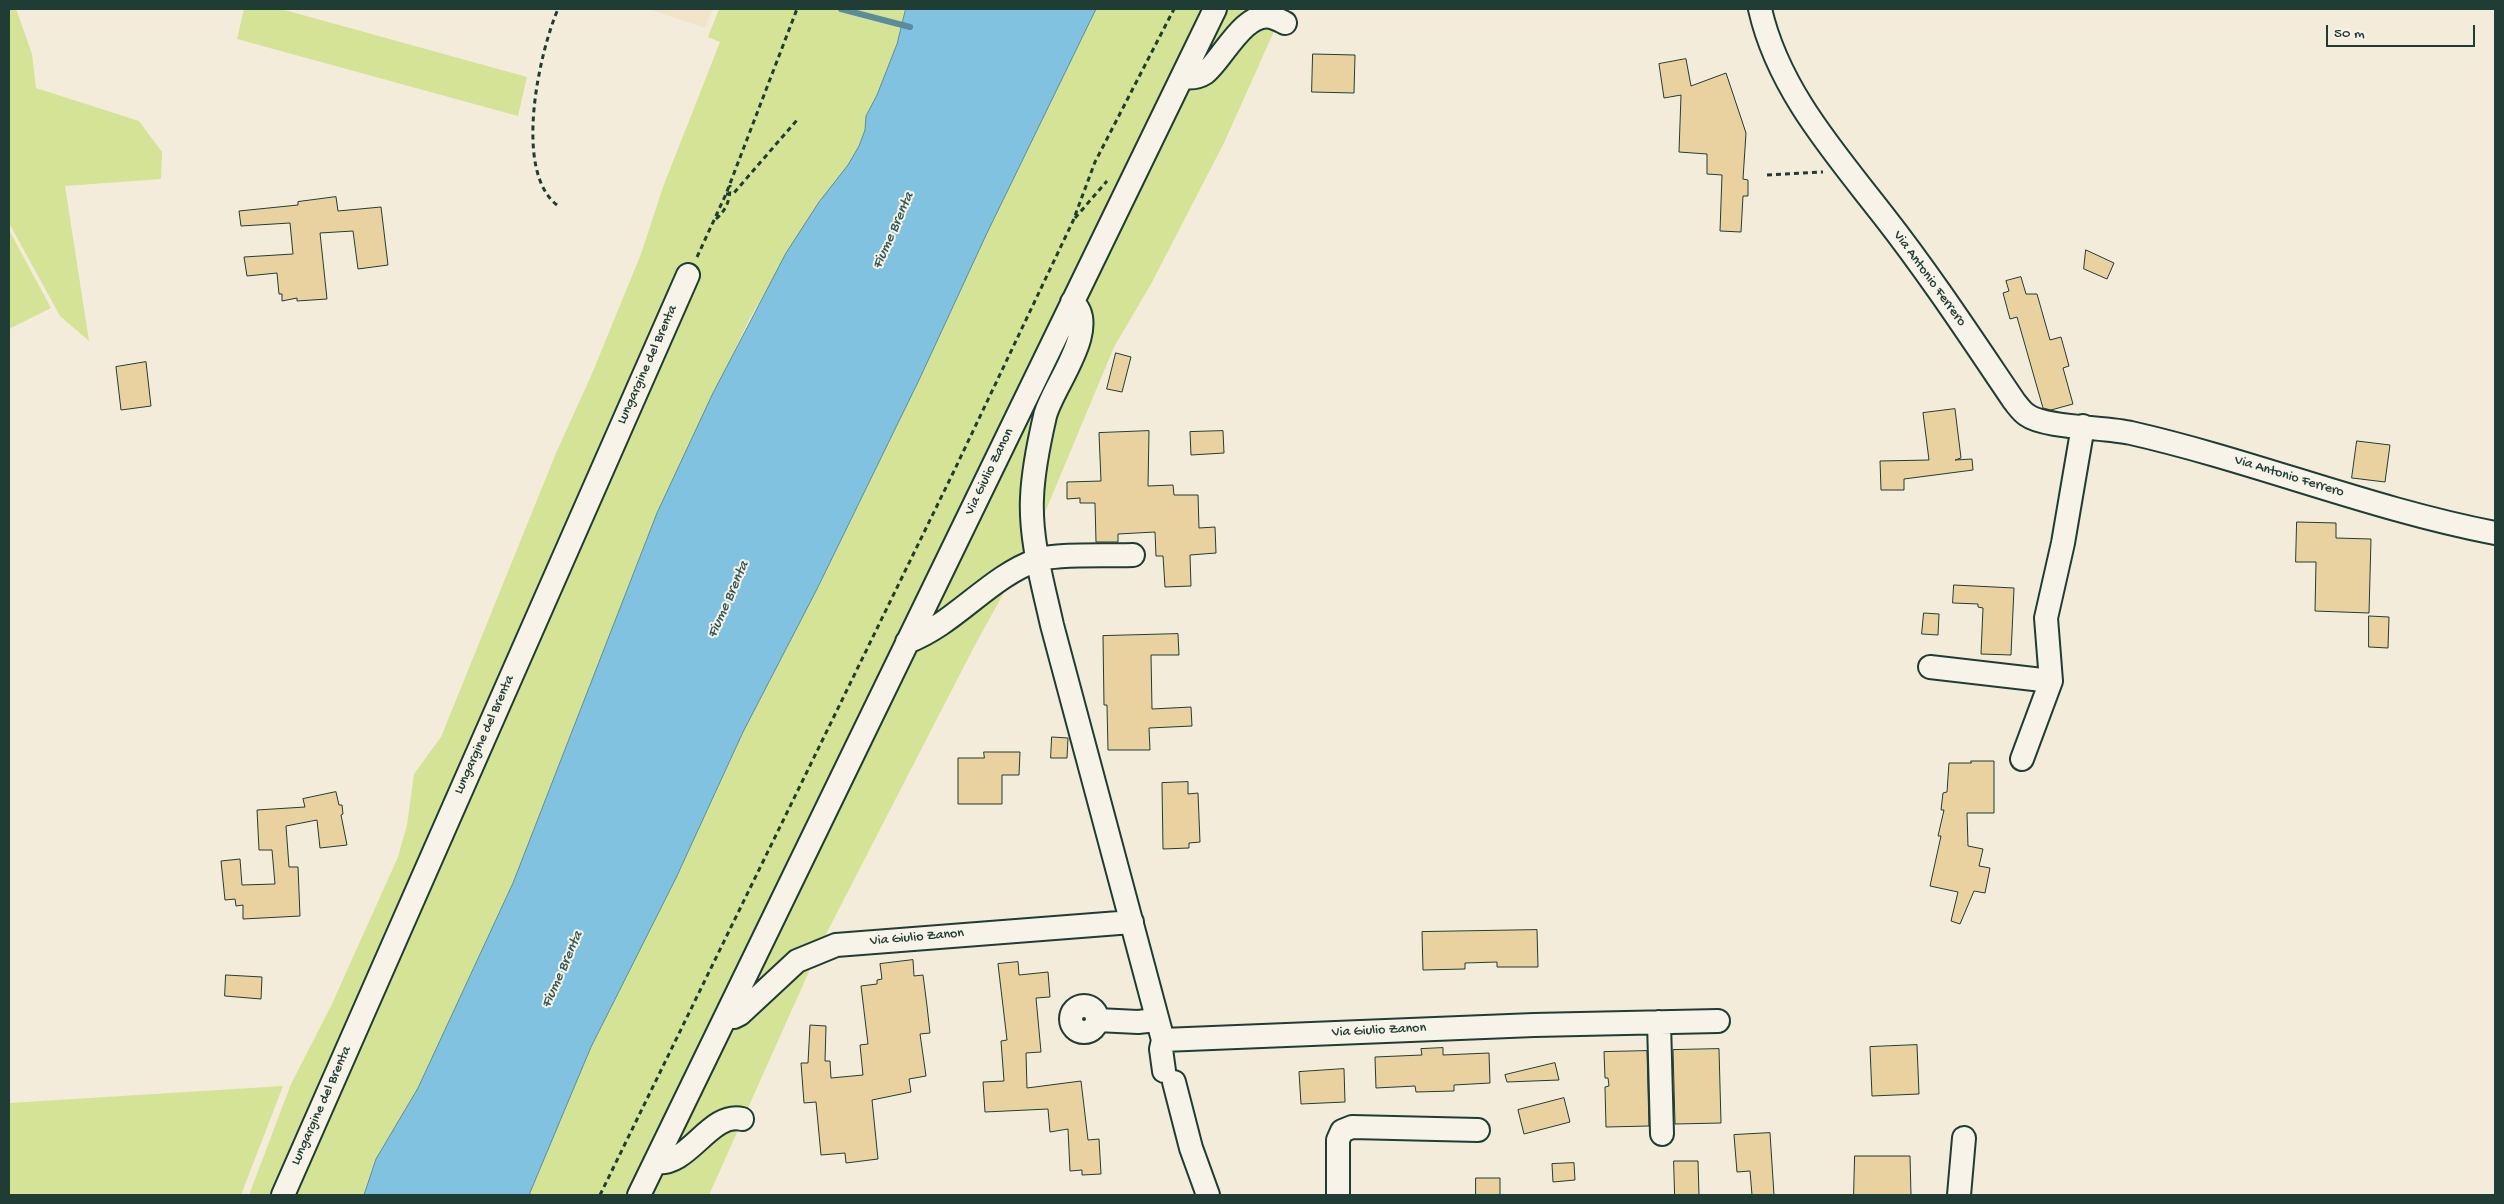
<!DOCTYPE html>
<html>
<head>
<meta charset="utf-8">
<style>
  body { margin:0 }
  #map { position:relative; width:2504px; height:1204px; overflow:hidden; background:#f4ecda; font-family:"Gochi Hand",sans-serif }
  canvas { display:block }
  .frame { position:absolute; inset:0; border:10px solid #1f3d34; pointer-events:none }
  .scale { position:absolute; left:2326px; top:25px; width:149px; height:22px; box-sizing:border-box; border:2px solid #1f3d34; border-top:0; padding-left:6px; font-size:15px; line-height:18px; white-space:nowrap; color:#1f3d34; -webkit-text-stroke:4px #f7f3e8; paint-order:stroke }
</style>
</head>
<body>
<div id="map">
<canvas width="2504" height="1204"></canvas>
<div class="frame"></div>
<div class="scale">50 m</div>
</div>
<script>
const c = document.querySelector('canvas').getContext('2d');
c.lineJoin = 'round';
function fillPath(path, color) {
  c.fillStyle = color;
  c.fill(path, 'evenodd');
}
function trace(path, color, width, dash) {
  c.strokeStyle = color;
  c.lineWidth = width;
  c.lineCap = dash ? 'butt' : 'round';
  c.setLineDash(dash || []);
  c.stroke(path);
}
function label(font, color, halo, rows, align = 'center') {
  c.font = font + ' "Gochi Hand",sans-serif';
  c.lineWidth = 4;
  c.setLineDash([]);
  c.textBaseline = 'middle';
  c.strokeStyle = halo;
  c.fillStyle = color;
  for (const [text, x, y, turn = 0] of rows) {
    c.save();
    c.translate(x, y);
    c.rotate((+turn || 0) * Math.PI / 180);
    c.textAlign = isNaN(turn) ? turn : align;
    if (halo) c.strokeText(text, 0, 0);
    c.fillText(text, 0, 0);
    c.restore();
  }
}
fillPath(new Path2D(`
  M648 9H713L705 28Z`), '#f1e4c9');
fillPath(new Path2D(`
  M9 9H16L32 54 36 88 139 121 162 152 161 179 65 186 89 341 60 316 9 223Z
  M244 9H281L527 77 518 116 237 39Z
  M719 9H906L897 44 877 95 866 116 865 130 859 146 849 165 819 202 750 318 657 513 513 883 418 1088 376 1159 364 1195H249L291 1084 331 1006 398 857 407 825 414 774 441 737 556 453 591 376 641 254 663 187 720 42 708 37Z
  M1096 9H1284L1224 143 1151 284 1114 347 1046 510 1012 578 975 645 824 938 709 1195H529L591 1047 676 878 743 732 817 589 919 380 987 233Z
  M9 230 51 308 9 329Z
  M283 1086 241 1195H9V1103Z`), '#d5e396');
const water = new Path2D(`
  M906 9H1096L987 233 919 380 817 589 743 732 676 878 591 1047 529 1195H364L376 1159 418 1088 513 883 657 513 713 393 786 253 819 202 848 165 859 146 865 130 866 116 877 95 897 44Z`);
fillPath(water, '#80c2e0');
trace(water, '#598d9b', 1);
trace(new Path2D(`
  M841 9 910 27`), '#598d9b', 6);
const building = new Path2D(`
  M1313 54 1355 55 1354 93 1312 92Z
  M1686 59 1691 86 1726 73 1746 133 1743 179 1748 180V196H1743L1741 232 1720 231 1722 175 1707 174V154L1679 152 1681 95 1664 98 1659 64Z
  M336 197 338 211 381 207 388 265 358 269 353 231 320 233 327 299 297 301V298L282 301V294H279L277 273 247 276 244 257 293 254 290 223 241 226 239 211 298 205V202Z
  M2086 250 2114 263 2107 279 2084 269Z
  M2021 277 2026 294H2037L2050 340 2061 337 2069 366 2063 368 2073 404 2051 410 2043 408 2017 317 2010 319 2003 293 2009 291 2006 281Z
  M1116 353 1131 357 1122 392 1107 389Z
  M146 362 151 406 121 410 116 367Z
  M1955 409 1961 458 1955 460 1972 459 1973 470 1904 479V490H1881L1880 461 1929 460 1923 413Z
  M1149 431 1148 486 1173 485 1174 495H1198L1199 528 1215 527 1216 553 1190 555 1191 586 1165 587 1163 556H1156L1155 532 1118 534V542H1096L1095 503H1080V498L1067 499V482L1101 481 1099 433Z
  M1223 431 1224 453 1191 455 1190 432Z
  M2357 441 2390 445 2385 482 2352 478Z
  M2297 522 2336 523V538L2371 539 2369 613 2315 611 2316 562H2296Z
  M1954 585 2014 588 2011 655 1981 654 1983 608 1978 607V604L1953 603Z
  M1924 613 1939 614 1938 635 1922 634Z
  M2369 616 2389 617 2388 648 2369 647Z
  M1178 634 1179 655H1151L1152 709 1191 707 1192 726 1149 728 1150 750H1108L1107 705H1104L1103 636Z
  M1052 737 1068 738 1067 758H1051Z
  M984 752H1020L1019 775H1002V804H958V758H984Z
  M1971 761H1994V813H1967L1968 846 1983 849 1979 866 1990 868 1985 893 1974 891 1960 924 1951 921 1958 892 1930 886 1941 836H1938L1944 810H1941L1943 793 1947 792 1949 763H1971Z
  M1188 782V794L1198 793 1200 842 1189 843V848L1163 849 1162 783Z
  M336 792 339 805H342L343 814 341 815 347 845 320 848 317 820 286 826 289 867H298L300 916 243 919V905L236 906 235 899 225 900 221 861 240 859 242 885 275 884 272 850H259L257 810 305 807 303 799Z
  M1537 930 1538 967H1497V962L1465 963V969L1423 970 1422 932Z
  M913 960 914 976 923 975 927 1006 930 1033 920 1034 926 1076 909 1079 911 1092 872 1100 878 1159 846 1163 845 1153 821 1155 816 1102 804 1103 801 1063H808L810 1025 826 1026 825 1061H830L831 1078 863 1075 860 1045 868 1044 861 986 877 984V980L882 979 880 964Z
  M1018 962 1019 975 1048 972 1050 997 1036 998 1041 1052 1026 1053 1027 1088 1081 1081 1088 1140 1099 1139 1101 1174 1082 1175V1170L1070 1171 1068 1129 1050 1132 1048 1109 985 1112 983 1082 1004 1081 1001 1041 1007 1040 998 964Z
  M226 975 262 977 261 999 225 996Z
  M1917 1045 1919 1094 1872 1096 1870 1047Z
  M1443 1048V1055L1489 1053 1490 1083 1454 1085V1091L1416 1092 1415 1086 1376 1088 1375 1057 1422 1055 1421 1049Z
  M1719 1049 1721 1123 1675 1124 1673 1050Z
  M1647 1051 1649 1126 1606 1127 1605 1087 1609 1086 1608 1078H1605L1604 1052Z
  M1555 1063 1559 1080 1507 1082 1505 1075Z
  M1344 1069 1345 1102 1301 1104 1299 1072Z
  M1564 1098 1570 1122 1524 1134 1518 1110Z
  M1770 1133 1774 1195H1752L1750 1171 1737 1172 1734 1135Z
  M1855 1156H1910L1911 1195H1854Z
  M1674 1161H1698L1699 1195H1675Z
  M1574 1163 1575 1180 1553 1182 1552 1164Z
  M1476 1178H1500V1195H1476Z`);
fillPath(building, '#ead2a0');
trace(building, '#1f3d34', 1);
const minor = new Path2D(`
  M1760 9C1778 89 1834 152 1883 215 1930 275 1972 339 2014 401 2018 406 2022 412 2027 415 2044 428 2107 427 2131 433 2254 461 2371 509 2495 533
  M1183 77C1190 78 1199 77 1205 73 1222 60 1244 11 1271 17 1276 18 1281 21 1285 23
  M1072 302C1102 327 1052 387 1045 416 1039 442 1033 471 1032 498 1030 540 1043 584 1052 625L1163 1040 1534 1025 1718 1021
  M907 642C955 624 989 577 1037 560 1056 553 1110 556 1133 555
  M1930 667 2051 681
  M2022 759 2051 681 2046 618 2063 543 2083 426
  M1071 1019a13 13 0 1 1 26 0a13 13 0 1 1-26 0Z
  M727 1014 734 1017 740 1014 797 961 836 945 1132 922
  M1097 1020 1138 1022 1156 1020
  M1659 1022 1662 1134
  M1163 1040 1161 1049 1164 1071
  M1174 1082 1191 1148 1208 1195
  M655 1162C688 1168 710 1111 742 1119
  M283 1195 688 275
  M639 1195 1215 9
  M1338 1195V1140L1342 1131 1352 1127 1478 1130
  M1959 1195 1964 1138`);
trace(minor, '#1f3d34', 26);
trace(new Path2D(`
  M1767 175 1823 172
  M726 194H733L797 120
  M557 205C513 171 539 53 558 9
  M1075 218 1107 181
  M716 219C727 209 730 200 730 185
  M697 257 726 194 797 9
  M600 1195 954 471 1073 221 1095 162 1174 9`), '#1f3d34', 3, [5, 4]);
trace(minor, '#f7f3e8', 22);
label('14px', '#1f3d34', '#f7f3e8', [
  ["Via Antonio Ferrero",1929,279,54],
  ["Lungargine del Brenta",648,365,-66],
  ["Via Giulio Zanon",990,472,-64],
  ["Via Antonio Ferrero",2289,477,17],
  ["Lungargine del Brenta",485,735,-66],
  ["Via Giulio Zanon",917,938,-5],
  ["Via Giulio Zanon",1379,1031,-3],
  ["Lungargine del Brenta",322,1106,-66]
]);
label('italic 15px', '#325856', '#f7f3e8', [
  ["Fiume Brenta",894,231,-66],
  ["Fiume Brenta",729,600,-66],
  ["Fiume Brenta",563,970,-66]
]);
</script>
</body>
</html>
